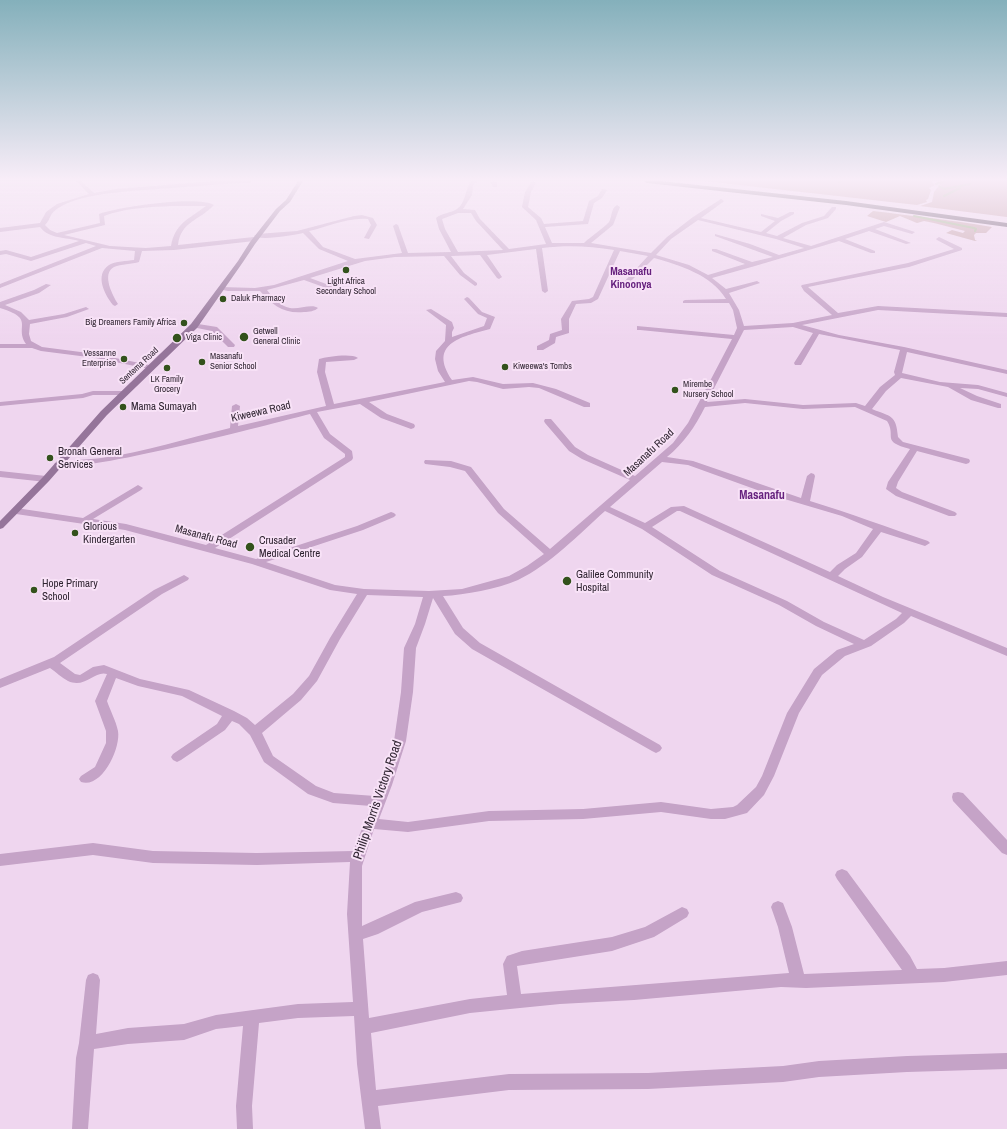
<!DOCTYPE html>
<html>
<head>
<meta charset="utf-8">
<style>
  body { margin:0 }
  canvas { display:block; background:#efd6ef }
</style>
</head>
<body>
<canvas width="1007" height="1129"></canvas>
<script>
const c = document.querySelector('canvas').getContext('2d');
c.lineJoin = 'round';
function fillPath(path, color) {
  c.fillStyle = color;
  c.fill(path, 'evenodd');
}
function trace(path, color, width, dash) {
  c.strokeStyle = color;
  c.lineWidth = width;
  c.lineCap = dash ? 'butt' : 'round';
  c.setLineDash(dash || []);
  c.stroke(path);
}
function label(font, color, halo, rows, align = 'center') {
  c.font = font + ' "Archivo Narrow",sans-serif';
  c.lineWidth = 4;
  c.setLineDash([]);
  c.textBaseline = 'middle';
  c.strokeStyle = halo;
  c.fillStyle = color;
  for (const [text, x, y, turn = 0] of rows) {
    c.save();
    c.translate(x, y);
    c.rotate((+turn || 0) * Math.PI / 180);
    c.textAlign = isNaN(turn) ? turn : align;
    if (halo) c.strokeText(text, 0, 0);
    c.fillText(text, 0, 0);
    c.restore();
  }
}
fillPath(new Path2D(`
  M704 181H931L935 185 929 188 931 190 928 199 926 200 927 202 917 205Z
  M935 181H1007V217L920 206 932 202 934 192 938 187H942L939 184 942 182Z
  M873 211C913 216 952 220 992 227L986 233H976L974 235 975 240 977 241H975L946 233 952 230 963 233 965 231 934 223 924 221 917 223 900 216 886 222 867 216Z`), '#be979e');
trace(new Path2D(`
  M839 182 842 181
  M936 184 944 181
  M939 186 944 189 970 184
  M944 196 960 188
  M914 216 974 228 976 229 975 231`), '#8fab77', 2);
fillPath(new Path2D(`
  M76 181H81L94 193 116 189 212 181H252L249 183C219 184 189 187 158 189 131 191 83 193 60 207 48 214 52 218 45 225L50 230 57 233 100 223 99 214C117 207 199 195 214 205 199 221 181 221 178 245L254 237 257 239 254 241 174 250 142 251 139 262C132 264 121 264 114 267 101 274 113 296 118 304L115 306 113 305C105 295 94 275 109 265 115 261 127 261 134 260L135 251 102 248 0 288V284L96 246 86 243 31 261 6 254 0 255V251L6 250 31 257 79 241C66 237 49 239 40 227L0 232V228L40 223 46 212 57 204 89 194ZM172 206H206C189 219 175 223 171 246L146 248 110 246 64 235 105 225 104 216C125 208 149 207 172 206Z
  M471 181H477L473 186 472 195 463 209 475 210 480 219 509 249 546 244 536 220 522 207 525 192 531 182 533 181 536 183 531 192 528 207 541 218 544 224 583 221 589 201 598 196 602 189 607 190 602 198 594 203 588 224 545 227 552 243H584C588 239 607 225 609 222 612 217 611 208 617 205L620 207 613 225 591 243 651 253 667 237 693 217 721 199 724 201 723 202 701 218 761 232 775 221 761 216V214L778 218 790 212H794V214L781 221 766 233 777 236 802 223 824 216 832 207H836V209L828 218 806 225 783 238 811 246 884 222 915 232 912 234 884 226 875 229 911 243 906 244 869 231 845 239 875 251V253H871L839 241 755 266 712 278 726 289 757 281 760 283 729 293 739 310 744 326 793 323 832 315 804 291 801 286 802 285 908 263 954 249 937 240 936 239 939 237 962 248V250L909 267 808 287 838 313 878 306 1007 313V317L878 310 802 325 839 335 904 347 1007 370V374L907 352 902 373 940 382 978 385 1007 393V397L978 389 960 388 977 396 1001 404V408H998L971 400 948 387 901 378 886 391 872 409C891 417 896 414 898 437L903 442 969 459 970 461 969 463 966 464 917 451 898 482 896 488 902 492 955 512 957 514 955 516H949L896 496 886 489 888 482 910 449C880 441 897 437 887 421L855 407 803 409 745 403 705 407C695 427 684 443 667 457L693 461 801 498 807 476 811 473 814 474 815 476 810 501C850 513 889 528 928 541L930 543 925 546 881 532 862 557 845 569 838 576 883 597 1007 648V656L911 616 904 623 871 646 845 656 822 675 799 713 774 776 764 795 747 813 725 819H711L661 812 583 819 489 821 408 832 374 829 362 866V926L415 902 456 892 461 894 463 898 461 902 422 912 378 934 363 939 369 1018 470 999 507 995 503 964 507 956 522 951 612 937 645 927 682 907 687 909 689 913 687 917 654 937 612 951 517 966 521 994 789 973 778 927 771 907 773 903 778 901 783 903 792 927 804 974 902 970 837 879 835 875 837 871 842 869 847 871 910 956 917 969 944 968 1007 961V975L944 982 806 988 781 987 634 1000 560 1004 470 1013 371 1033 376 1090 509 1074 648 1073 783 1066 819 1061 907 1056 1007 1053V1069L907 1072 819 1077 783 1082 648 1089 509 1090 378 1106 381 1129H365L357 1064 354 1016 298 1018 259 1023 252 1106 253 1129H237L236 1106 243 1026 216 1029 184 1040 128 1044 94 1049 88 1129H72L76 1058 79 1043 86 980 88 975 93 973 98 975 100 980 96 1034 128 1028 184 1024 216 1015 298 1004 353 1002 347 914 350 862 257 865 153 863 93 855 0 866V854L93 843 153 851 257 853 353 851 371 806 333 803 308 794 264 762 250 735 239 724 232 721 225 730 181 760 177 762 173 760 171 757 173 754 217 724 222 716 182 696 138 686 116 678 107 701C110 710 116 721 118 731 121 748 102 789 81 782L79 779 81 776 95 767 106 743V731L95 701 107 674C95 670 85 689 68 681 62 678 56 672 50 668L0 688V679L54 657 154 590 184 575 189 578 188 580 162 594 60 663 75 674 80 675 93 667 104 665 140 679 189 690 234 711 247 718 255 725 293 694 309 676 330 638 357 594 330 590 252 564 125 530 16 514 11 511 13 509 16 508 83 518 138 485 143 488 141 490 93 519 126 524 206 545 345 457V454L324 438 310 414C278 422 68 478 54 464 56 461 94 459 101 458 145 452 188 438 230 428L232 406 236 404 240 406 238 426 326 406 317 372 319 359C327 357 351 353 358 358L354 360 326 362 325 372 334 404 445 382 438 371 435 359 436 351 445 341 446 325 426 310 431 309 452 322 454 328 452 332V337L484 326 487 318 478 314 464 299 467 297 469 298 482 312 495 317 490 329C460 337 428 344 452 380L473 377 503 384 533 383 556 389 590 403V407H584L539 388 529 387 503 389 477 382 469 381 369 402 387 414 414 424 415 426 414 428 411 429 381 418 360 404 317 412 330 434 352 451 353 458 352 460 215 548 256 559 357 526 391 512 394 513 396 515 394 517 363 530 266 562 335 585 364 589 429 591 462 589 509 576 527 566 544 554 498 513 465 471 450 467 425 464 424 462 425 460 451 461 471 467 504 509 550 549 630 480 582 459 569 451 545 423 544 421 545 419H551L575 447 588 455 635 476 673 443 688 423 732 339 640 330H637V326L734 335 737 328 733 310 729 303H683V301L685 300 726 299C712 275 679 265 654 258L627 285H623V283L648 256 620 251 598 299 591 303 576 304 569 319V333L556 337 555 343 543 350H537V346L549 340 550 334 562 330 561 319 572 301 589 299 593 297 614 250C590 246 567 245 542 248L548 291 545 293 542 291 536 249 487 255 502 277 499 279 497 278 480 255 451 256 464 273 477 283V285L475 286 460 275 444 256 395 257 365 261 310 278 345 291 346 292 343 294 304 280 267 290C273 298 280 306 290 308 298 310 312 303 318 308 315 311 309 312 304 312 284 314 272 305 260 291H228L218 289 221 287 255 288 274 285 348 261 319 249 303 233C293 235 262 241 254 236L257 234 297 231 354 216 362 215 373 218 377 225 369 239 364 238 371 225 368 219C347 217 328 227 309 231L323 247 355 259 402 253 393 226 396 224 398 225 408 253 451 252 439 229 436 218C442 213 451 213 457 209 466 203 465 189 471 181ZM458 213H471L476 221 503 250 458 252 445 229 442 219ZM698 220 776 239 804 248 779 255 750 244 715 234V236L773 257 752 262 716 249H712V251L745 264 708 275 689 265 656 255 671 239ZM793 327 813 333 794 363 795 365H801L819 334 900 350 894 372 895 375 880 387 865 406 856 403 803 405 745 399 707 402 744 330ZM662 462 688 465 771 495 842 516 873 529 856 553 837 565 830 572 684 506 671 507 645 523 610 507ZM605 511 642 529 712 575 779 605 816 626 854 644 837 650 814 669 787 713 762 776 756 787 737 805 733 807 711 809 661 802 583 809 489 811 408 822 379 819 392 785 406 741 413 692 416 648 425 624 433 598 455 634 472 649 652 751 656 753 660 751 662 748 660 745 480 643 463 628 443 596C465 595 497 589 518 580 551 564 578 535 605 511ZM677 511H680L902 613 896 619 864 640 824 622 787 601 720 571 652 527ZM367 595 423 597 415 624 404 648 401 692 394 741 375 796 334 793 316 786 273 756 262 733 301 700 317 681 340 639Z
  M490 181 497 182V187H493Z
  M46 284 51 285 39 293 5 305 21 312 29 320 64 314 86 307 89 309 67 317 30 324 29 334 31 341 42 347 96 354 154 366V370L96 358 41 351 32 348H0V344H26C14 326 36 319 0 308V302L34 290Z
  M192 323 217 327 235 345 234 347H228L212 331 192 327Z
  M93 391H124L128 393 124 395H93L83 398 0 406V402L82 394Z
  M0 471 46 476 50 479 46 482 0 477Z
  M958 792 963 793 1007 840V855L1002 853 953 801 952 797 953 793Z`), '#c5a3c7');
fillPath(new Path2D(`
  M298 181H303L290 202 280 211 255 244 243 262 197 328 107 415 49 481 3 528 0 529V521L43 477 101 411 191 324 238 261 250 242 276 209 286 200Z`), '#95759a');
fillPath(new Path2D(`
  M644 181H661L846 201 1007 223V227L846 205 647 183Z`), '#4f3c53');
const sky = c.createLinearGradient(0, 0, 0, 339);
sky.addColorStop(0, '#84b0bb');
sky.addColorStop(0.53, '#f8edf8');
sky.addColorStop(1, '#f8edf800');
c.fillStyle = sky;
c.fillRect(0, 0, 1007, 339);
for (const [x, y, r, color] of [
  [346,270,4,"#33521c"],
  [223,299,4,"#33521c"],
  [184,323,4,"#33521c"],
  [244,337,5,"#33521c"],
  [177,338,5,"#33521c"],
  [124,359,4,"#33521c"],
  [202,362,4,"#33521c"],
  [505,367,4,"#33521c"],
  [167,368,4,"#33521c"],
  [675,390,4,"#33521c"],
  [123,407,4,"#33521c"],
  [50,458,4,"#33521c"],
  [75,533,4,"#33521c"],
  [250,547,5,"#33521c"],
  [567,581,5,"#33521c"],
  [34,590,4,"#33521c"]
]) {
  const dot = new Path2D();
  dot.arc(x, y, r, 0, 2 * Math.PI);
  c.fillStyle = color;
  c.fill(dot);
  trace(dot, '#f8e2f7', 1.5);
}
label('9px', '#302532', '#f8e2f7', [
  ["Light Africa",346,282,"center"],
  ["Secondary School",346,292,"center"],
  ["Daluk Pharmacy",231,299],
  ["Big Dreamers Family Africa",176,323,"right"],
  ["Getwell",253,332],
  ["General Clinic",253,342],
  ["Viga Clinic",186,338],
  ["Vessanne",116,354,"right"],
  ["Enterprise",116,364,"right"],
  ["Masanafu",210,357],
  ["Senior School",210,367],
  ["Kiweewa's Tombs",513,367],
  ["LK Family",167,380,"center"],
  ["Grocery",167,390,"center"],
  ["Mirembe",683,385],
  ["Nursery School",683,395]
], 'left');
label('9px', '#302532', '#f8e2f7', [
  ["Sentema Road",139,366,-43]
]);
label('bold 11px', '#66217e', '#f8e2f7', [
  ["Masanafu",631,272],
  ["Kinoonya",631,285]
]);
label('11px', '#302532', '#f8e2f7', [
  ["Mama Sumayah",131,407],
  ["Bronah General",58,452],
  ["Services",58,465],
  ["Glorious",83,527],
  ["Kindergarten",83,540],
  ["Crusader",259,541],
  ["Medical Centre",259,554],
  ["Galilee Community",576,575],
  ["Hospital",576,588],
  ["Hope Primary",42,584],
  ["School",42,597]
], 'left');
label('11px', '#302532', '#f8e2f7', [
  ["Kiweewa Road",261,412,-13],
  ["Masanafu Road",649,453,-43],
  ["Masanafu Road",206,537,15]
]);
label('bold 12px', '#66217e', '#f8e2f7', [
  ["Masanafu",762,496]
]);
label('13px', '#302532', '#f8e2f7', [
  ["Philip Morris Victory Road",378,800,-71]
]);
</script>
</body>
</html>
